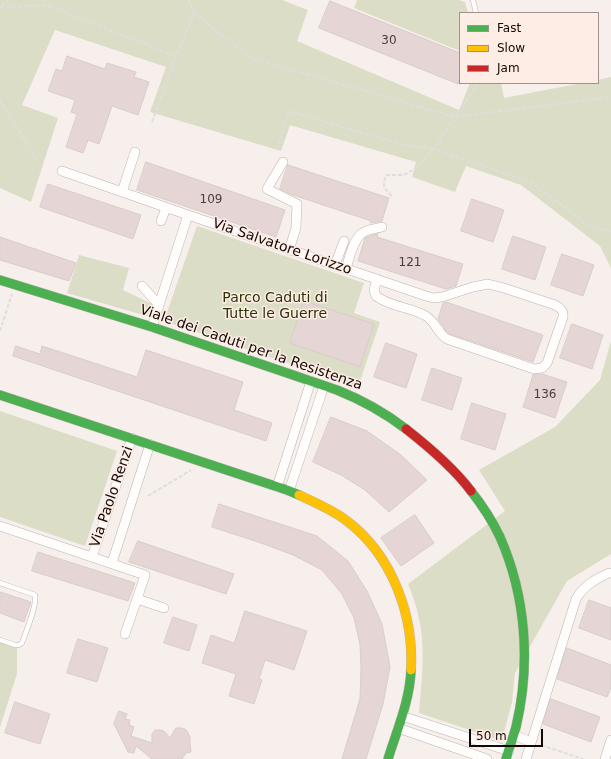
<!DOCTYPE html>
<html>
<head>
<meta charset="utf-8">
<style>
  body { margin:0 }
  #map { position:relative; width:611px; height:759px; overflow:hidden; background:#f7efeb; font-family:"DejaVu Sans",sans-serif }
  canvas { display:block }
  .legend { position:absolute; left:459px; top:12px; width:140px; height:72px; box-sizing:border-box; background:#fdede5; border:1px solid #9f928c; margin:0; padding:5px 7px; list-style:none; font-size:12px; color:#120906 }
  .legend li { display:flex; align-items:center; gap:8px; height:20px }
  .legend b { width:20px; border:1px solid #9f928c }
  .scale { position:absolute; left:469px; top:729px; width:74px; height:18px; box-sizing:border-box; border:2px solid #120906; border-top:0; padding-left:5px; font-size:12px; line-height:14px; white-space:nowrap; color:#120906; -webkit-text-stroke:3px #fdede5; paint-order:stroke }
</style>
</head>
<body>
<div id="map">
<canvas width="611" height="759"></canvas>
<ul class="legend">
<li><b style="height:5px;background:#4caf50"></b>Fast</li>
<li><b style="height:5px;background:#ffc107"></b>Slow</li>
<li><b style="height:5px;background:#c62828"></b>Jam</li>
</ul>
<div class="scale">50 m</div>
</div>
<script>
const c = document.querySelector('canvas').getContext('2d');
c.lineJoin = 'round';
function fillPath(path, color) {
  c.fillStyle = color;
  c.fill(path, 'evenodd');
}
function trace(path, color, width, dash) {
  c.strokeStyle = color;
  c.lineWidth = width;
  c.lineCap = dash ? 'butt' : 'round';
  c.setLineDash(dash || []);
  c.stroke(path);
}
function label(font, color, halo, rows, align = 'center') {
  c.font = font + ' "DejaVu Sans",sans-serif';
  c.lineWidth = 3;
  c.setLineDash([]);
  c.textBaseline = 'middle';
  c.strokeStyle = halo;
  c.fillStyle = color;
  for (const [text, x, y, turn = 0] of rows) {
    c.save();
    c.translate(x, y);
    c.rotate((+turn || 0) * Math.PI / 180);
    c.textAlign = isNaN(turn) ? turn : align;
    if (halo) c.strokeText(text, 0, 0);
    c.fillText(text, 0, 0);
    c.restore();
  }
}
fillPath(new Path2D(`
  M0 0H282L308 10 297 41 459 110 470 83H501L504 98 582 83H598V80L611 77V268L600 246 521 185 466 166 455 192 412 177 416 162 290 125 281 151 150 112 166 67 55 30 22 105 58 118 31 202 0 188Z
  M357 0H459L465 2 468 13H460V51L354 8Z
  M197 226 364 283 354 313 380 322 358 387 164 321Z
  M79 255 129 268 123 290 154 305 150 317 67 293Z
  M611 341V554L567 581 515 673 512 702 502 740H499L419 713C423 664 428 631 408 584L505 511 479 470 555 427 600 380Z
  M0 411 117 451 85 546 0 517Z
  M0 643 17 648V674L0 727Z`), '#dcddc6');
const building = new Path2D(`
  M330 1 460 53V78L458 84 319 28Z
  M67 56 105 69 107 63 136 72 134 77 149 82 138 115 112 106 99 144 88 140 83 153 66 147 77 114 71 112 75 100 48 91 56 69 62 71Z
  M146 162 285 210 276 237 137 190Z
  M288 165 389 198 382 221 370 223 371 221 293 195 280 189Z
  M48 184 141 215 133 239 40 207Z
  M472 199 504 210 493 242 461 231Z
  M378 234 377 237 463 264 456 286 446 289 358 261 365 238 370 236Z
  M513 236 546 247 535 280 502 269Z
  M0 237 76 263 69 281 0 260Z
  M562 254 594 265 583 296 551 285Z
  M304 301 374 324 360 367 290 343Z
  M446 302 543 335 533 362 450 334 445 330 444 328V326L442 325 438 319 443 303Z
  M572 324 603 335 592 369 560 358Z
  M386 343 417 354 406 388 374 377Z
  M16 346 40 354 42 346 137 377 146 350 243 382 234 410 272 423 266 441 13 356Z
  M432 368 462 378 452 410 422 400Z
  M542 374 567 382 555 418 523 407 533 375Z
  M472 403 506 414 495 450 461 439Z
  M331 417 367 431 401 455 427 480 389 512 365 490 341 475 313 462Z
  M219 504 317 536 348 561 367 591 382 624 390 667 383 704 366 759H342L360 699 361 667 360 644 354 618 342 594 322 570 293 555 261 543 212 527Z
  M415 515 434 543 401 566 381 538Z
  M138 541 234 574 226 594 129 562Z
  M38 552 135 583 128 601 32 571Z
  M0 592 31 602 24 622 0 613Z
  M589 600 611 608V640L579 628Z
  M245 611 307 631 294 670 265 660 259 679 262 680 254 704 229 696 236 674 202 663 211 635 234 643Z
  M173 617 197 625 189 651 164 643Z
  M78 639 108 648 97 682 67 673Z
  M567 648 611 665V687L607 697 557 679Z
  M551 699 600 717 591 742 543 724Z
  M15 702 50 714 40 744 5 733Z
  M119 711 127 714 125 719 130 720 129 725 134 727 131 736 152 743V734L155 730H160L164 731 170 738 176 728H181L185 729 187 731 190 737V744L191 752 186 753 182 759H152L136 746 134 753 128 752 114 724Z`);
fillPath(building, '#e5d5d4');
trace(building, '#d7cdcc', 1);
const lane = new Path2D(`
  M473 0 476 13
  M0 583 35 595C37 607 26 631 22 643L19 645H15L0 640`);
const street = new Path2D(`
  M283 162 267 189 297 204 296 228 289 250
  M62 171 188 215 426 296 434 298 442 297 473 287 488 284 504 288 555 305C561 308 564 311 563 317L547 363 542 368 534 369 447 339C437 333 436 322 426 316 411 307 390 307 376 296L374 290 377 279
  M122 192 135 152
  M161 221 166 208
  M335 265 344 241
  M346 269C349 259 353 241 361 234 367 229 375 229 382 227
  M142 286 159 305
  M152 327 188 215
  M277 487 311 381
  M289 491 324 386
  M0 526 145 575 137 599 164 608
  M92 557 132 438
  M112 563 150 444
  M125 634 137 599
  M402 716 509 751
  M398 728 487 759
  M514 735 531 742
  M526 759 576 599C584 585 596 579 609 573
  M605 759 611 740`);
const fast = new Path2D(`
  M0 280 152 327 337 390C362 400 384 412 406 429
  M0 395 287 490 299 495
  M471 491C482 505 492 520 500 537 526 596 531 664 516 727 513 738 509 748 506 759
  M388 759C397 730 410 700 411 670`);
const slow = new Path2D(`
  M299 495C316 503 333 510 347 521 392 555 414 615 411 670`);
const jam = new Path2D(`
  M406 429C429 447 453 467 471 491`);
trace(lane, '#bcb4b0', 5.5);
trace(street, '#bcb4b0', 10);
trace(fast, '#bcb4b0', 10);
trace(slow, '#bcb4b0', 10);
trace(jam, '#bcb4b0', 10);
trace(new Path2D(`
  M189 0 194 13 251 58 455 117 611 97
  M2 6 8 0
  M0 7 46 5 176 56
  M478 83 434 149 530 182 590 226 611 231
  M607 97 611 101
  M0 100 38 162
  M152 122 176 56 194 13
  M277 150 289 111 404 145 434 149
  M392 196C384 189 382 186 386 175H403L413 170 434 149
  M0 331 12 294
  M148 496 191 470
  M541 745 583 759`), '#e0dddd', 2, [4, 2]);
trace(lane, '#fefdfc', 4.5);
trace(street, '#fefdfc', 9);
trace(fast, '#4caf50', 9);
trace(slow, '#ffc107', 9);
trace(jam, '#c62828', 9);
label('12px', '#493e3c', null, [
  ["30",389,41],
  ["109",211,200],
  ["121",410,263],
  ["136",545,395]
]);
label('14px', '#120906', '#fdede5', [
  ["Via Salvatore Lorizzo",282,247,19],
  ["Viale dei Caduti per la Resistenza",251,348,19],
  ["Via Paolo Renzi",112,497,-71]
]);
label('14px', '#2d3308', '#fdede5', [
  ["Parco Caduti di",275,298],
  ["Tutte le Guerre",275,314]
]);
</script>
</body>
</html>
